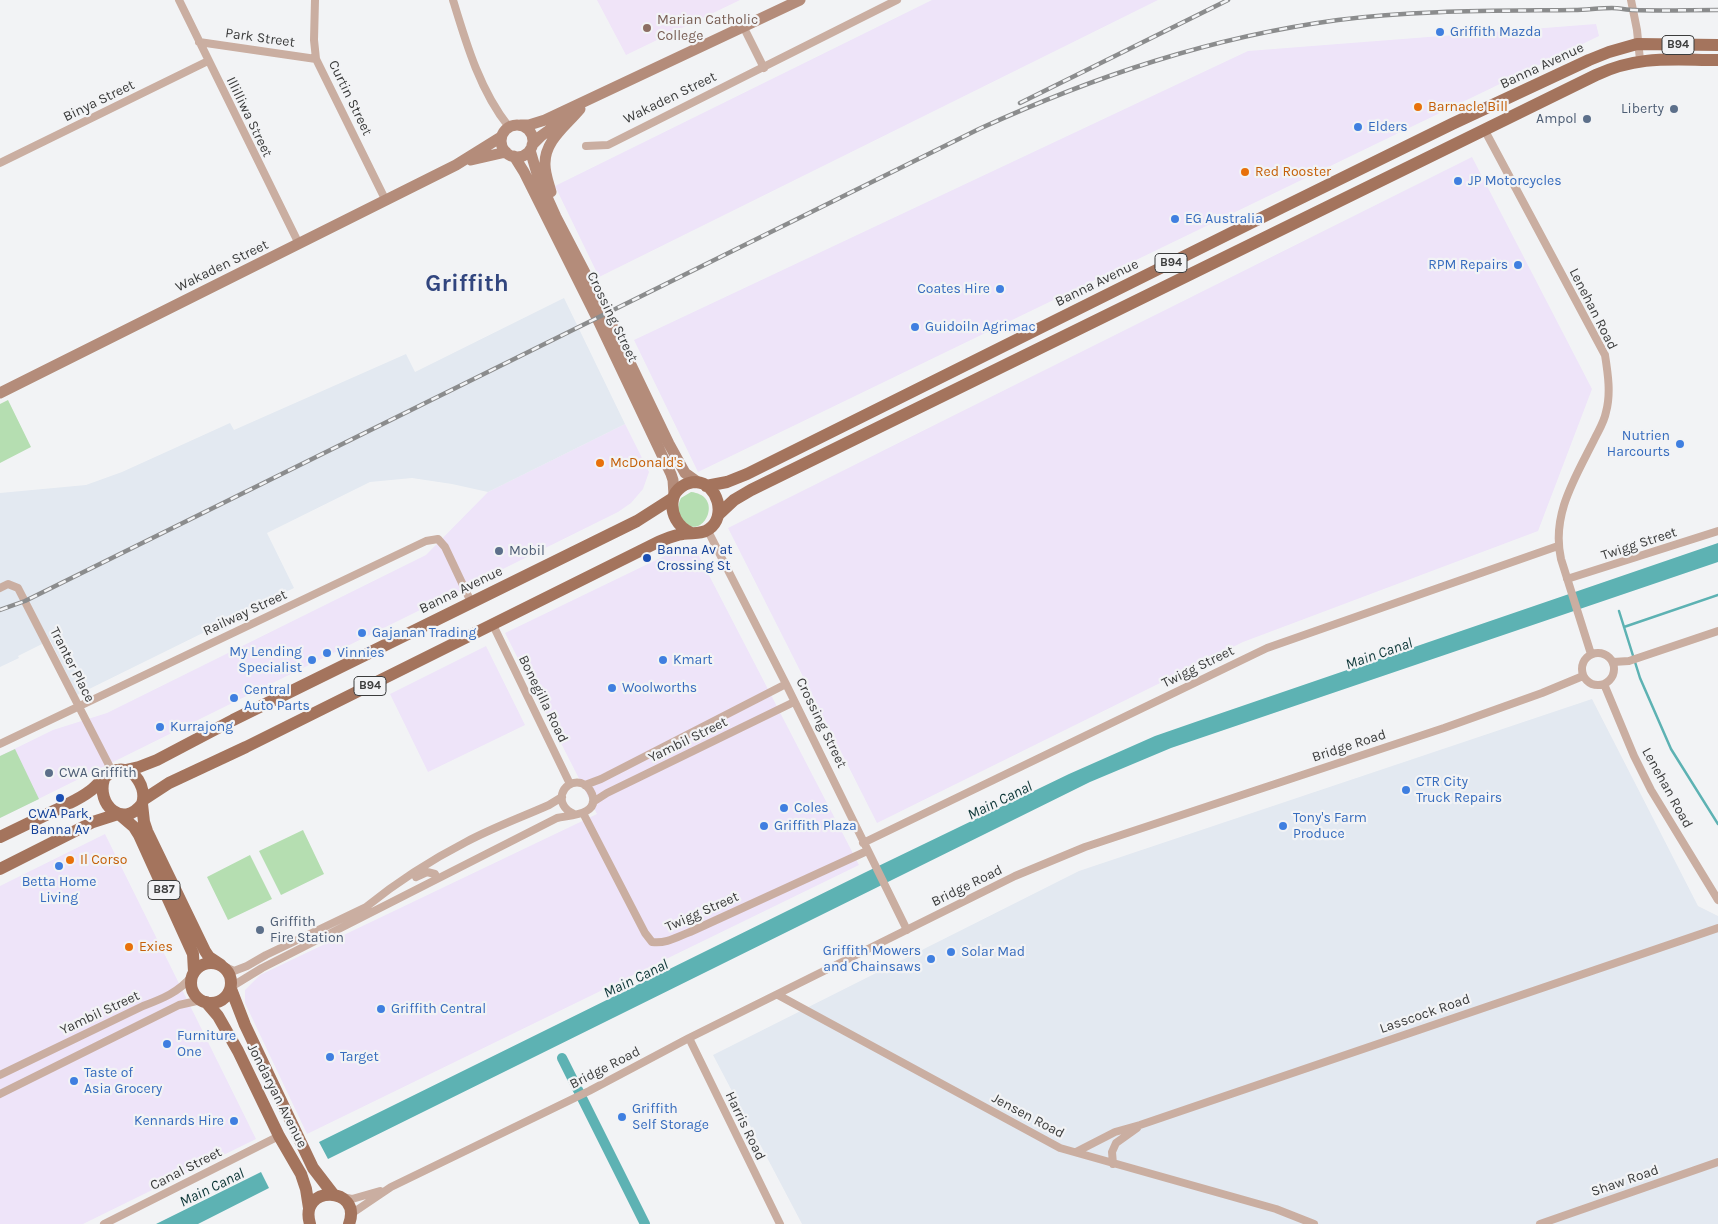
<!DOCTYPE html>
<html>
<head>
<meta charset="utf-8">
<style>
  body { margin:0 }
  canvas { display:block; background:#f2f3f5 }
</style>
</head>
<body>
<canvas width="1718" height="1224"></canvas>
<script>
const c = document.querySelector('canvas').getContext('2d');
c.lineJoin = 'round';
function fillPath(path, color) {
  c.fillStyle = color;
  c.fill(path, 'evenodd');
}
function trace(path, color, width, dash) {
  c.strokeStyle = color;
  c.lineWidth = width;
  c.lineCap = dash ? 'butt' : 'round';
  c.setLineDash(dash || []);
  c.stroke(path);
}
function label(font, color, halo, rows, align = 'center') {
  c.font = font + ' Karla,sans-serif';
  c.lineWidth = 4.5;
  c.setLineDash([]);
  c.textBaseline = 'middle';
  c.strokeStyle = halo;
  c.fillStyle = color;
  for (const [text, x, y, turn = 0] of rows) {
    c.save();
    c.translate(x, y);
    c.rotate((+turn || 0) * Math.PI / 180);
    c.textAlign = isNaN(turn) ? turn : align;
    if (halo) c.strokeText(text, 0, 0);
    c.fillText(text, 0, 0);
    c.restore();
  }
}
fillPath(new Path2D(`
  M932 0H1158L599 277 555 186Z
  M1596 24 1599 36 698 472 634 340 1248 51Z
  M1472 157 1592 389 1538 531 1243 642 877 823 728 528Z
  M625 424 649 472 643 489 631 503 618 512 0 818V756L53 730 107 713 426 555 488 492Z
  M683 547 698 554 859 865 307 1134 245 1003V990L260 975 597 814 505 633Z
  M486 646 525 725 428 772 390 694Z
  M105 834 256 1139 83 1224H0V886Z`), '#eee4f9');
fillPath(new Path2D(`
  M564 298 625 424 488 492 452 484 412 478 370 482 267 533 294 588 77 695 50 640 18 656 19 658 0 667V493L86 485 122 472 230 423 234 430 406 354 415 372Z
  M1592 699 1698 906 1718 916V1224H802L713 1055 1079 871Z`), '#e3e9f1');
fillPath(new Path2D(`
  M597 0H740L626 55Z`), '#f0e4f8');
fillPath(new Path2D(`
  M8 400 31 447 0 463V404Z
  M691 492C728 496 699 548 681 517 677 511 678 504 681 498Z
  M15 749 39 799 0 818V756Z
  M303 830 324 874 281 895 259 851Z
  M250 855 272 899 228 920 207 877Z`), '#b5deb1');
fillPath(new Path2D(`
  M1718 543V562L1171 748 1090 782 328 1159 319 1142 866 872 1069 774 1155 736 1204 719Z
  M261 1172 269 1188 198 1224H156Z`), '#5db2b3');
trace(new Path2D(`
  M1619 611 1640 678 1671 749 1718 824
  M1624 627 1718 595`), '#5db2b3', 2.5);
trace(new Path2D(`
  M562 1058 645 1224`), '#5db2b3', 10);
trace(new Path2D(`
  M179 0 299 244
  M315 0 314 40 316 59 386 201
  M453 0C466 43 480 91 509 127
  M1631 0 1637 30 1640 60
  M743 26 764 68
  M199 42 316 59
  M1484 129 1605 355C1608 374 1611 394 1606 412 1604 423 1598 431 1594 440 1575 478 1551 515 1561 559L1591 654
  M586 146 608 145 897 0
  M0 163 208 61
  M708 531 786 684 907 930
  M1567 579 1718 531
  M0 588 8 584 18 588 112 771
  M493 625 570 784
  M1582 669a16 16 0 1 1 32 0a16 16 0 1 1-32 0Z
  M1613 662 1629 661 1718 631
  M1604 684 1634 756 1651 790 1718 900
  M0 744 426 541 438 539 445 547 471 602
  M585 785 601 779 786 684
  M593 802 607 793 794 702
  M583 813 645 933 652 942C666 944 677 937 690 932L867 851
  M863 843 1267 648 1558 546
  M416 877 427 872 435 874 437 878
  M225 967 234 971 247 966 266 955 366 907C397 882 431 860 466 842 492 828 522 817 549 805L562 797
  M231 987 262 968 557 818C570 815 600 815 592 794 590 789 587 785 581 783 561 779 553 806 574 814
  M778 995 1060 1148 1276 1209 1314 1224
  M689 1038 780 1224
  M0 1075 143 1006C162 999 179 992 192 976
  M0 1094 179 1005 201 1000
  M1076 1152 1115 1132 1140 1125 1718 928
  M1113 1164 1112 1152 1116 1143 1137 1128
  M342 1197 352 1199 380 1191
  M351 1214 391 1187 589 1091 689 1038 1015 876 1085 847 1444 728 1542 693 1583 676
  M104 1224 279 1136
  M1540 1224 1718 1162`), '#caaea1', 8);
trace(new Path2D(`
  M501 141a16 16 0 1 1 32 0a16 16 0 1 1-32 0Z
  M521 125H529L545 120 800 0
  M532 145 541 136 566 118
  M530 150 538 177 556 217 606 313 669 444 685 473 699 483
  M514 156 524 172 597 318 671 474 673 480 674 495
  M471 160 506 152
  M551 192C549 184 545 174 545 165 544 141 566 126 580 109
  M0 393 456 165 501 137`), '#b48c7a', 11);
trace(new Path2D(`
  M706 486 727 482 747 474 1281 208 1452 124 1589 60 1609 52 1637 44 1718 45
  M719 514 734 500 751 490 1596 75C1639 55 1672 60 1718 60
  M126 770 139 767 157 760 233 720 637 521 673 498
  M143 800 169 783 246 747 658 542C666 539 674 535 683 534 692 532 701 535 709 529 727 517 718 483 696 482 686 482 675 489 673 499 670 514 678 527 691 533
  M142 804 144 822 147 831 205 951 209 957 221 965
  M120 815 134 827 139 835 193 954 194 972
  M0 837C19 828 37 819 56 810 67 804 80 799 90 791 99 785 106 772 117 770 135 766 147 789 142 804 123 829 96 805 104 779
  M0 869 93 822 118 814
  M191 983a20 20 0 1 1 40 0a20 20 0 1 1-40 0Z
  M231 989 245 1025 313 1168 333 1194
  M206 1002 218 1016 238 1051 279 1136 301 1174 306 1189 309 1208
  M310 1224C298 1184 363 1186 349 1224`), '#a4745d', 12);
const rail = new Path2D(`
  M1020 103 1228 0
  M0 610 25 601 979 129C1095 76 1212 37 1338 20 1417 10 1495 11 1574 10 1586 10 1599 8 1612 8 1619 8 1627 10 1634 10 1662 11 1690 10 1718 10`);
trace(rail, '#8b8c8d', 4.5);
trace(rail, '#f2f3f5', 2.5, [8]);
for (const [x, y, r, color] of [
  [647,28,5,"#8d6e63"],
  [1440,32,5,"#3f7fe0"],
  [1418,107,5,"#e8710a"],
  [1674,109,5,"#5c6f8a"],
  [1587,119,5,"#5c6f8a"],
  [1358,127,5,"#3f7fe0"],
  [1245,172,5,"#e8710a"],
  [1458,181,5,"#3f7fe0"],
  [1175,219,5,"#3f7fe0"],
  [1518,265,5,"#3f7fe0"],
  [1000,289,5,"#3f7fe0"],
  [915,327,5,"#3f7fe0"],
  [1680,444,5,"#3f7fe0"],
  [600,463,5,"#e8710a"],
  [499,551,5,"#5c6f8a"],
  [647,558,5,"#1a4fb4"],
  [362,633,5,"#3f7fe0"],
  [327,653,5,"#3f7fe0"],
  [312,660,5,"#3f7fe0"],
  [663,660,5,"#3f7fe0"],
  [612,688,5,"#3f7fe0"],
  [234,698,5,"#3f7fe0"],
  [160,727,5,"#3f7fe0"],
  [49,773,5,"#5c6f8a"],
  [1406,790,5,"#3f7fe0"],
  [60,798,5,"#1a4fb4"],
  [784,808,5,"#3f7fe0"],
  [764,826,5,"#3f7fe0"],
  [1283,826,5,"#3f7fe0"],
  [70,860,5,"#e8710a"],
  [59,866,5,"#3f7fe0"],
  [260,930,5,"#5c6f8a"],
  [129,947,5,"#e8710a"],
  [951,952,5,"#3f7fe0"],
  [931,959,5,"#3f7fe0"],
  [381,1009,5,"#3f7fe0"],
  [167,1044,5,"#3f7fe0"],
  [330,1057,5,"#3f7fe0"],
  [74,1081,5,"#3f7fe0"],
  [622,1117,5,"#3f7fe0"],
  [234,1121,5,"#3f7fe0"]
]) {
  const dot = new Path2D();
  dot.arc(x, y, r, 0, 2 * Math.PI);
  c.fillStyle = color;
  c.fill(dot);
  trace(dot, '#f2f3f5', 2);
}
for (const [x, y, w] of [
  [1678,45,32],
  [1171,263,32],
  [370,686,32],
  [164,890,32]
]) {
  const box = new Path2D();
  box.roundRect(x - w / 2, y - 9.5, w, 19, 4);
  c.fillStyle = '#f2f3f5';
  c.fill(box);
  trace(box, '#3b3c3c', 1);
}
label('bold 12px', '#3b3c3c', null, [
  ["B94",1678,45],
  ["B94",1171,263],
  ["B94",370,686],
  ["B87",164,890]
]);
label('14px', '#785e54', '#f2f3f5', [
  ["Marian Catholic",657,20],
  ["College",657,36]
], 'left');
label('14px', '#366cbe', '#f2f3f5', [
  ["Griffith Mazda",1450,32],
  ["Elders",1368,127],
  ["JP Motorcycles",1468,181],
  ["EG Australia",1185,219],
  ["RPM Repairs",1508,265,"right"],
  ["Coates Hire",990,289,"right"],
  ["Guidoiln Agrimac",925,327],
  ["Nutrien",1670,436,"right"],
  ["Harcourts",1670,452,"right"],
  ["Gajanan Trading",372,633],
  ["My Lending",302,652,"right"],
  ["Specialist",302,668,"right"],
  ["Vinnies",337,653],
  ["Kmart",673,660],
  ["Woolworths",622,688],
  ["Central",244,690],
  ["Auto Parts",244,706],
  ["Kurrajong",170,727],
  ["CTR City",1416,782],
  ["Truck Repairs",1416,798],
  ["Coles",794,808],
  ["Tony's Farm",1293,818],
  ["Produce",1293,834],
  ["Griffith Plaza",774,826],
  ["Betta Home",59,882,"center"],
  ["Living",59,898,"center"],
  ["Griffith Mowers",921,951,"right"],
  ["and Chainsaws",921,967,"right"],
  ["Solar Mad",961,952],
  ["Griffith Central",391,1009],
  ["Furniture",177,1036],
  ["One",177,1052],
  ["Target",340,1057],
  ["Taste of",84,1073],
  ["Asia Grocery",84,1089],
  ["Griffith",632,1109],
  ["Self Storage",632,1125],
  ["Kennards Hire",224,1121,"right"]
], 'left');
label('14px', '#3b3c3c', '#f2f3f5', [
  ["Park Street",260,38,8],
  ["Banna Avenue",1542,66,-25],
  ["Curtin Street",350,98,64],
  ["Wakaden Street",670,98,-26],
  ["Binya Street",99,101,-26],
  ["Illilliwa Street",249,117,64],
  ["Wakaden Street",222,266,-26],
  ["Banna Avenue",1097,283,-26],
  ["Lenehan Road",1593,309,63],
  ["Crossing Street",612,317,64],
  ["Twigg Street",1639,544,-18],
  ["Banna Avenue",461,590,-26],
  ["Railway Street",245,613,-25],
  ["Tranter Place",72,665,63],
  ["Twigg Street",1198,667,-26],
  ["Bonegilla Road",543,699,64],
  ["Crossing Street",821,723,64],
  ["Yambil Street",688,740,-26],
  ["Bridge Road",1349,746,-18],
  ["Lenehan Road",1667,788,61],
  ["Bridge Road",967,886,-26],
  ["Twigg Street",702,912,-24],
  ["Yambil Street",100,1013,-25],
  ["Lasscock Road",1425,1014,-19],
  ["Bridge Road",605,1068,-27],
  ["Jondaryan Avenue",277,1096,63],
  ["Jensen Road",1028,1116,28],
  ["Harris Road",745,1126,64],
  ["Canal Street",186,1169,-27],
  ["Shaw Road",1625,1181,-19]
]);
label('14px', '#c56008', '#f2f3f5', [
  ["Barnacle Bill",1428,107],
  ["Red Rooster",1255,172],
  ["McDonald's",610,463],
  ["Il Corso",80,860],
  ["Exies",139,947]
], 'left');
label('14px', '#4e5e75', '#f2f3f5', [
  ["Liberty",1664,109,"right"],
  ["Ampol",1577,119,"right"],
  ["Mobil",509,551],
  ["CWA Griffith",59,773],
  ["Griffith",270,922],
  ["Fire Station",270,938]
], 'left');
label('14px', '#164399', '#f2f3f5', [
  ["Banna Av at",657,550],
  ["Crossing St",657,566],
  ["CWA Park,",60,814,"center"],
  ["Banna Av",60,830,"center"]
], 'left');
label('italic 15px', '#0c3637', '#f2f3f5', [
  ["Main Canal",1379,654,-19],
  ["Main Canal",1000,801,-26],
  ["Main Canal",636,979,-26],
  ["Main Canal",212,1188,-26]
]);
label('bold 24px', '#31457e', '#f2f3f5', [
  ["Griffith",467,284]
]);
</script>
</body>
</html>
